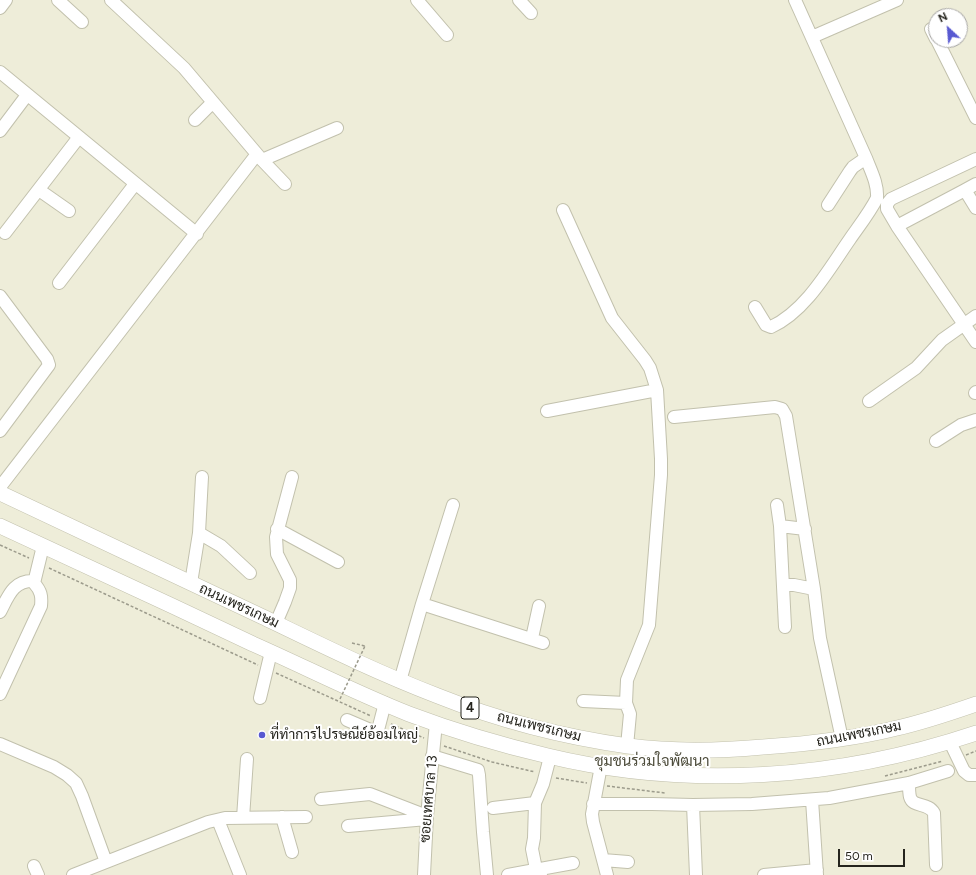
<!DOCTYPE html>
<html>
<head>
<meta charset="utf-8">
<style>
  body { margin:0 }
  #map { position:relative; width:976px; height:875px; overflow:hidden; background:#eeedd9; font-family:Figtree,sans-serif }
  canvas { display:block }
  .north { position:absolute; left:928px; top:8px; width:40px; height:40px; box-sizing:border-box; background:#fff; border:1px solid #a8a7a5; border-radius:50%; rotate:334deg; font-size:11px; font-weight:700; line-height:16px; text-align:center; color:#25241d }
  .north::after { content:''; display:block; margin:auto; width:14px; height:18px; background:#5859d1; clip-path:polygon(50% 0,100% 100%,50% 72%,0 100%) }
  .scale { position:absolute; left:838px; top:849px; width:67px; height:18px; box-sizing:border-box; border:2px solid #25241d; border-top:0; padding-left:5px; font-size:12px; line-height:14px; white-space:nowrap; color:#25241d; -webkit-text-stroke:3px #fff; paint-order:stroke }
</style>
</head>
<body>
<div id="map">
<canvas width="976" height="875"></canvas>
<div class="north">N</div>
<div class="scale">50 m</div>
</div>
<script>
const c = document.querySelector('canvas').getContext('2d');
c.lineJoin = 'round';
function trace(path, color, width, dash) {
  c.strokeStyle = color;
  c.lineWidth = width;
  c.lineCap = dash ? 'butt' : 'round';
  c.setLineDash(dash || []);
  c.stroke(path);
}
function label(font, color, halo, rows, align = 'center') {
  c.font = font + ' Figtree,Sarabun,sans-serif';
  c.lineWidth = 4;
  c.setLineDash([]);
  c.textBaseline = 'middle';
  c.strokeStyle = halo;
  c.fillStyle = color;
  for (const [text, x, y, turn = 0] of rows) {
    c.save();
    c.translate(x, y);
    c.rotate((+turn || 0) * Math.PI / 180);
    c.textAlign = isNaN(turn) ? turn : align;
    if (halo) c.strokeText(text, 0, 0);
    c.fillText(text, 0, 0);
    c.restore();
  }
}
const minor = new Path2D(`
  M58 0 82 22
  M111 0 184 68 262 160 285 184
  M417 0 447 35
  M519 0 531 13
  M0 8 6 0
  M931 29 936 39
  M812 37 897 0
  M937 40 976 118
  M0 72 197 234
  M195 120 213 102
  M0 131 27 95
  M976 159 891 199 887 204V209L897 226 976 342
  M262 160 337 128
  M39 190 69 211
  M965 190 976 184
  M828 205 850 171 853 167 866 158
  M563 210 612 318 645 360 650 368 657 390
  M897 226 965 190 976 208
  M5 233 79 137
  M59 283 135 184
  M0 296 47 359 49 365 0 431
  M755 307 766 325 771 327C806 311 829 269 850 239 859 226 870 212 877 198 878 184 871 171 866 158L795 0
  M975 393 976 392
  M869 401 916 368 942 340 976 316
  M547 411 657 390 661 459V475L649 625 627 680 626 703 630 714 627 746
  M674 417 775 407 782 409 786 416 814 589 820 638 842 739
  M936 441 961 425 976 420
  M0 487 257 154
  M777 505 780 526 805 529
  M780 526 785 627
  M277 529 338 562
  M199 533 221 546 250 573
  M191 583 199 533 202 477
  M783 585H794L814 589
  M422 604 453 505
  M0 612C8 597 13 580 34 581
  M276 623 285 602 290 588V580L277 554 276 537 292 477
  M532 638 539 606
  M400 681 422 604 543 643
  M0 694 41 606C42 596 41 591 34 583L43 546
  M260 698 271 652
  M583 701 626 703
  M347 720 375 732 378 730 385 703
  M950 742 964 771 969 775H976
  M0 744 54 767 67 775 76 783 82 796 106 862
  M432 756 478 770 479 775 483 832 487 875
  M601 766 592 814 593 822 607 875
  M909 783C909 788 909 793 910 797 913 808 928 802 934 813L936 865
  M321 799 370 794 427 816
  M812 800 817 875
  M593 804H652L693 805 752 804 829 798 909 783 948 771
  M693 805 696 875
  M493 808 535 803
  M282 817 292 852
  M243 818 247 759
  M218 820 240 875
  M348 826 427 819
  M603 860 628 862
  M34 866 38 875
  M73 875 208 822 225 818 306 817
  M424 875 427 816 436 723
  M508 875 573 863
  M541 875 536 869 532 849 534 838 535 803 543 784 550 757
  M764 875 817 870`);
const major = new Path2D(`
  M0 493C88 534 175 576 263 617 321 645 378 673 438 696 498 720 564 737 628 746 673 752 718 751 763 747 808 744 853 739 897 728 923 722 950 713 976 704
  M0 526C85 565 169 604 253 644 305 667 356 693 409 714 454 731 501 745 548 756 689 790 839 779 976 733`);
trace(minor, '#c2c1ad', 14);
trace(major, '#c2c1ad', 16);
trace(new Path2D(`
  M0 545 29 558
  M49 568 258 665
  M352 643 365 646
  M276 673 371 716
  M391 724 424 738
  M444 746 492 762 535 772
  M966 755 976 751
  M885 776 943 761
  M556 778 587 783
  M607 786 665 793`), '#9c9b8c', 1.5, [3, 2]);
trace(minor, '#fff', 12);
trace(major, '#fff', 15);
trace(new Path2D(`
  M340 699 365 646`), '#9c9b8c', 1.5, [3, 2]);
for (const [x, y, r, color] of [
  [262,735,4,"#5859d1"]
]) {
  const dot = new Path2D();
  dot.arc(x, y, r, 0, 2 * Math.PI);
  c.fillStyle = color;
  c.fill(dot);
  trace(dot, '#fff', 1.5);
}
for (const [x, y, w] of [
  [470,708,18]
]) {
  const box = new Path2D();
  box.roundRect(x - w / 2, y - 11, w, 22, 3);
  c.fillStyle = '#fff';
  c.fill(box);
  trace(box, '#25241d', 1);
}
label('bold 13px', '#25241d', null, [
  ["4",470,708]
]);
label('14px', '#25241d', '#fff', [
  ["ถนนเพชรเกษม",239,606,25],
  ["ถนนเพชรเกษม",539,727,14],
  ["ถนนเพชรเกษม",859,734,-11],
  ["ซอยเทศบาล 13",429,799,-85]
]);
label('14px', '#25241d', '#fff', [
  ["ที่ทำการไปรษณีย์อ้อมใหญ่",270,735]
], 'left');
label('15px', '#4e4d3c', '#fff', [
  ["ชุมชนร่วมใจพัฒนา",652,762]
]);
</script>
</body>
</html>
